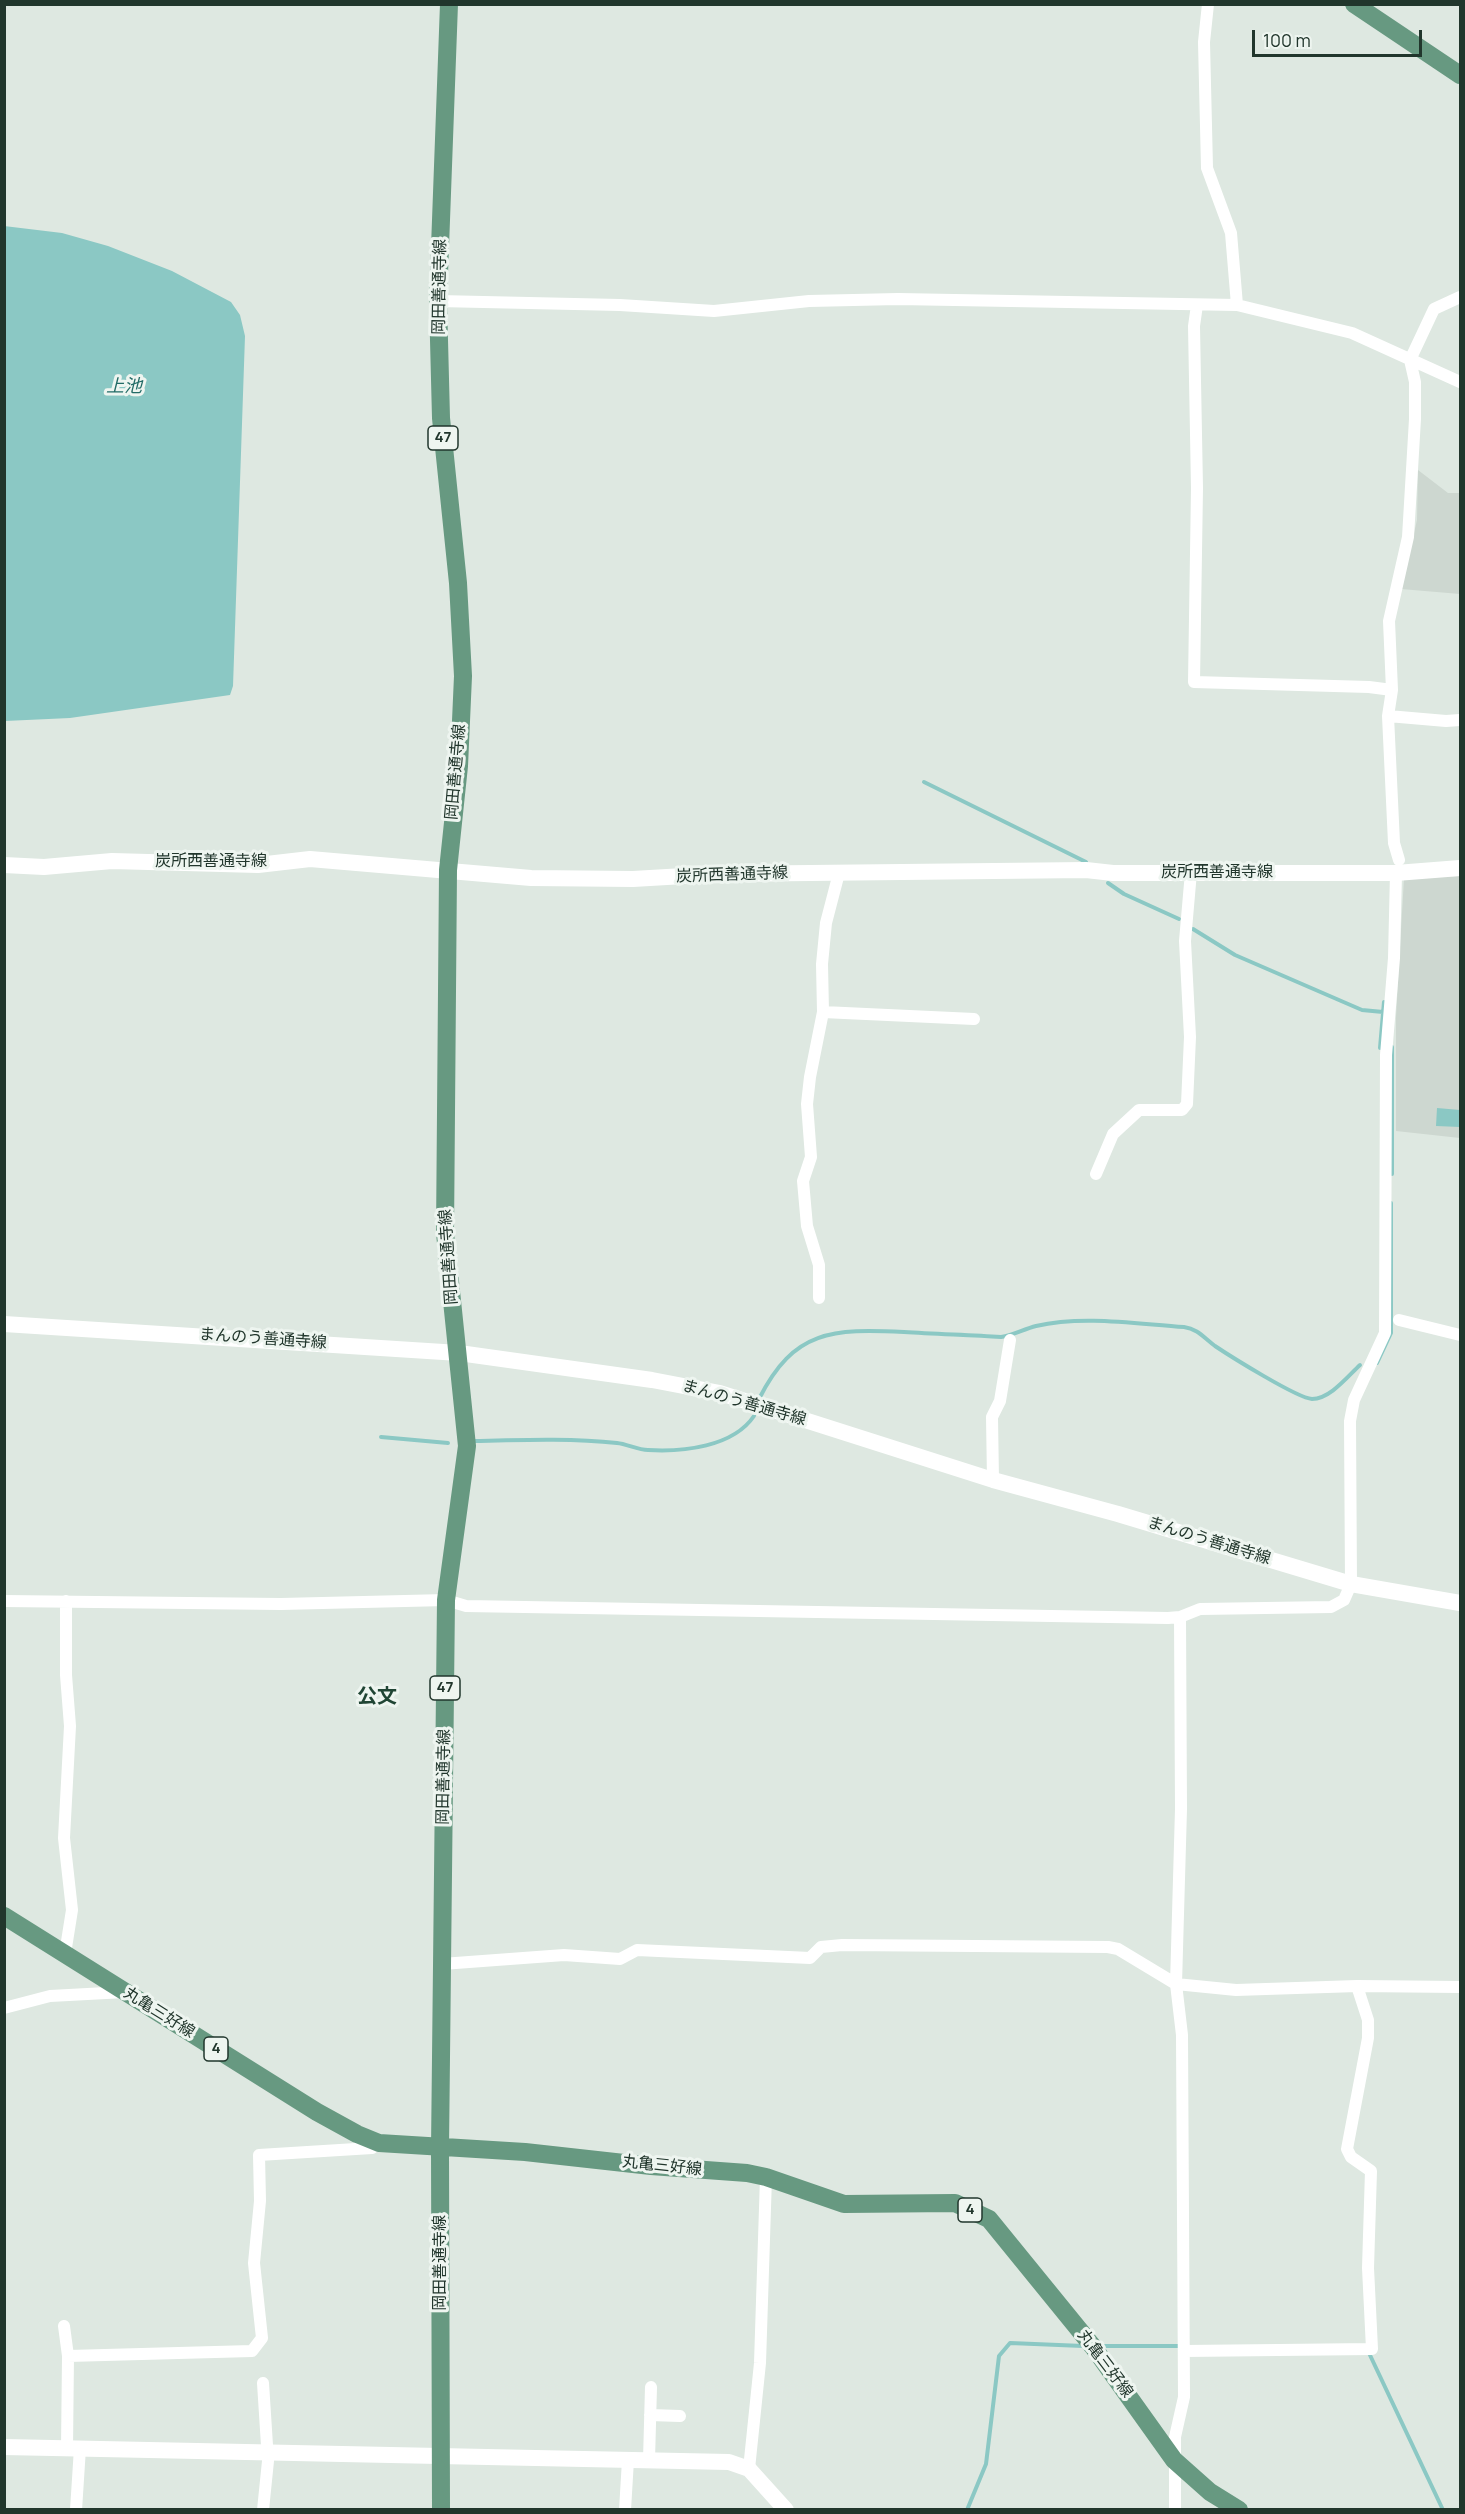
<!DOCTYPE html>
<html>
<head>
<meta charset="utf-8">
<style>
  body { margin:0 }
  #map { position:relative; width:1465px; height:2514px; overflow:hidden; background:#dee8e1; font-family:Manrope,sans-serif }
  canvas { display:block }
  .frame { position:absolute; inset:0; border:6px solid #21362c; pointer-events:none }
  .scale { position:absolute; left:1252px; top:30px; width:170px; height:27px; box-sizing:border-box; border:3px solid #21362c; border-top:0; padding-left:8px; font-size:18px; line-height:21px; white-space:nowrap; color:#21362c; -webkit-text-stroke:4px #eef5f0; paint-order:stroke }
</style>
</head>
<body>
<div id="map">
<canvas width="1465" height="2514"></canvas>
<div class="frame"></div>
<div class="scale">100 m</div>
</div>
<script>
const c = document.querySelector('canvas').getContext('2d');
c.lineJoin = 'round';
function fillPath(path, color) {
  c.fillStyle = color;
  c.fill(path, 'evenodd');
}
function trace(path, color, width, dash) {
  c.strokeStyle = color;
  c.lineWidth = width;
  c.lineCap = dash ? 'butt' : 'round';
  c.setLineDash(dash || []);
  c.stroke(path);
}
function label(font, color, halo, rows, align = 'center') {
  c.font = font + ' Manrope,"Noto Sans JP",sans-serif';
  c.lineWidth = 6;
  c.setLineDash([]);
  c.textBaseline = 'middle';
  c.strokeStyle = halo;
  c.fillStyle = color;
  for (const [text, x, y, turn = 0] of rows) {
    c.save();
    c.translate(x, y);
    c.rotate((+turn || 0) * Math.PI / 180);
    c.textAlign = isNaN(turn) ? turn : align;
    if (halo) c.strokeText(text, 0, 0);
    c.fillText(text, 0, 0);
    c.restore();
  }
}
fillPath(new Path2D(`
  M1418 470 1448 493H1460V594L1401 589 1417 520Z
  M1460 876V1138L1396 1131V1017L1404 878Z`), '#cdd7d0');
fillPath(new Path2D(`
  M4 226 62 233 108 246 172 271 231 302 240 315 245 336 233 686 230 695 70 718 5 721Z
  M1437 1108 1460 1110V1127L1436 1126Z`), '#8bc8c4');
trace(new Path2D(`
  M924 782 1086 862
  M1108 883 1124 894 1179 919
  M1193 929 1235 955 1362 1010 1383 1012
  M1380 1048 1384 1002
  M1392 1174V1047
  M1377 1363 1391 1333V1203
  M759 1399C794 1329 833 1329 904 1332 936 1334 968 1335 1001 1337 1014 1335 1024 1329 1036 1326 1083 1315 1137 1324 1184 1327 1198 1329 1204 1338 1215 1346 1230 1356 1297 1398 1312 1399 1330 1399 1348 1376 1360 1365
  M381 1437 448 1443
  M474 1441C519 1440 571 1438 617 1443 627 1444 638 1450 648 1450 683 1452 733 1447 754 1416
  M1099 2346H1182
  M1369 2353 1443 2510
  M967 2510 986 2464 999 2356 1010 2343 1083 2346`), '#8bc8c4', 4);
trace(new Path2D(`
  M1208 4 1204 42 1207 168 1231 233 1237 305
  M438 301 620 305 714 311 809 301 898 299 1237 305 1352 333 1460 382
  M1197 305 1194 326 1197 488 1194 682 1369 687 1392 690
  M1388 716 1446 721 1460 720
  M1399 860 1394 843 1388 716 1392 690 1389 621 1408 537 1415 419V382L1410 360 1434 309 1460 297
  M823 1012 974 1019
  M1096 1174 1113 1134 1139 1110H1182L1187 1104 1190 1037 1185 941 1191 872
  M819 1298V1265L807 1226 803 1181 811 1157 807 1104 810 1077 823 1012 822 964 826 923 839 873
  M1399 1320 1460 1335
  M993 1480 992 1417 1000 1401 1010 1340
  M4 1601 281 1604 446 1600 466 1606 1168 1618 1180 1617 1200 1609 1331 1607 1344 1600 1351 1584 1350 1421 1354 1400 1385 1333 1386 1055 1394 958 1396 873
  M65 1954 72 1910 64 1838 70 1726 66 1675V1601
  M442 1964 564 1955 620 1959 637 1950 810 1958 821 1947 842 1945 1108 1947 1118 1949 1176 1984 1236 1990 1357 1986 1460 1987
  M4 2008 50 1996 125 1992
  M64 2326 68 2356 67 2448
  M1184 2351 1372 2349 1368 2268 1371 2171 1351 2157 1347 2149 1368 2038V2020L1357 1986
  M68 2356 252 2351 262 2338 254 2263 260 2201 259 2155 372 2148 379 2143
  M263 2383 268 2461 263 2510
  M650 2415 680 2416
  M649 2460 651 2387
  M749 2469 760 2363 766 2177
  M76 2510 80 2448
  M625 2510 628 2460
  M1175 2510V2437L1184 2397 1182 2035 1176 1984 1181 1809 1180 1617`), '#fff', 12);
trace(new Path2D(`
  M4 865 44 867 112 861 258 865 310 859 531 878 633 879 718 874 1086 870 1113 873H1396L1460 868
  M4 1324 459 1353 652 1380 720 1393 993 1480 1118 1514 1351 1584 1460 1603
  M4 2447 729 2462 749 2469 786 2510`), '#fff', 16);
trace(new Path2D(`
  M1354 4 1460 75
  M4 1916 317 2112 357 2134 379 2143 525 2152 651 2166 747 2173 766 2177 844 2204 955 2203 989 2219 1094 2348 1174 2460 1210 2492 1239 2510
  M441 2510 440 2148 446 1600 467 1446 445 1233 448 870 459 766 463 676 458 583 441 418 438 301 449 4`), '#679981', 18);
for (const [x, y, w] of [
  [443,438,30],
  [445,1688,30],
  [216,2049,24],
  [970,2210,24]
]) {
  const box = new Path2D();
  box.roundRect(x - w / 2, y - 12, w, 24, 4.5);
  c.fillStyle = '#eef5f0';
  c.fill(box);
  trace(box, '#21362c', 1.5);
}
label('bold 15px', '#21362c', null, [
  ["47",443,438],
  ["47",445,1688],
  ["4",216,2049],
  ["4",970,2210]
]);
label('16px', '#21362c', '#eef5f0', [
  ["岡田善通寺線",440,287,-89],
  ["岡田善通寺線",456,772,-85],
  ["炭所西善通寺線",211,862],
  ["炭所西善通寺線",1217,873],
  ["炭所西善通寺線",732,875,-2],
  ["岡田善通寺線",449,1257,-94],
  ["まんのう善通寺線",263,1339,4],
  ["まんのう善通寺線",744,1403,16],
  ["まんのう善通寺線",1209,1541,17],
  ["岡田善通寺線",444,1777,-89],
  ["丸亀三好線",159,2013,32],
  ["丸亀三好線",662,2166,6],
  ["岡田善通寺線",441,2263,-90],
  ["丸亀三好線",1105,2364,53]
]);
label('italic 18px', '#226b66', '#eef5f0', [
  ["上池",124,387]
]);
label('bold 20px', '#204534', '#eef5f0', [
  ["公文",377,1697]
]);
</script>
</body>
</html>
